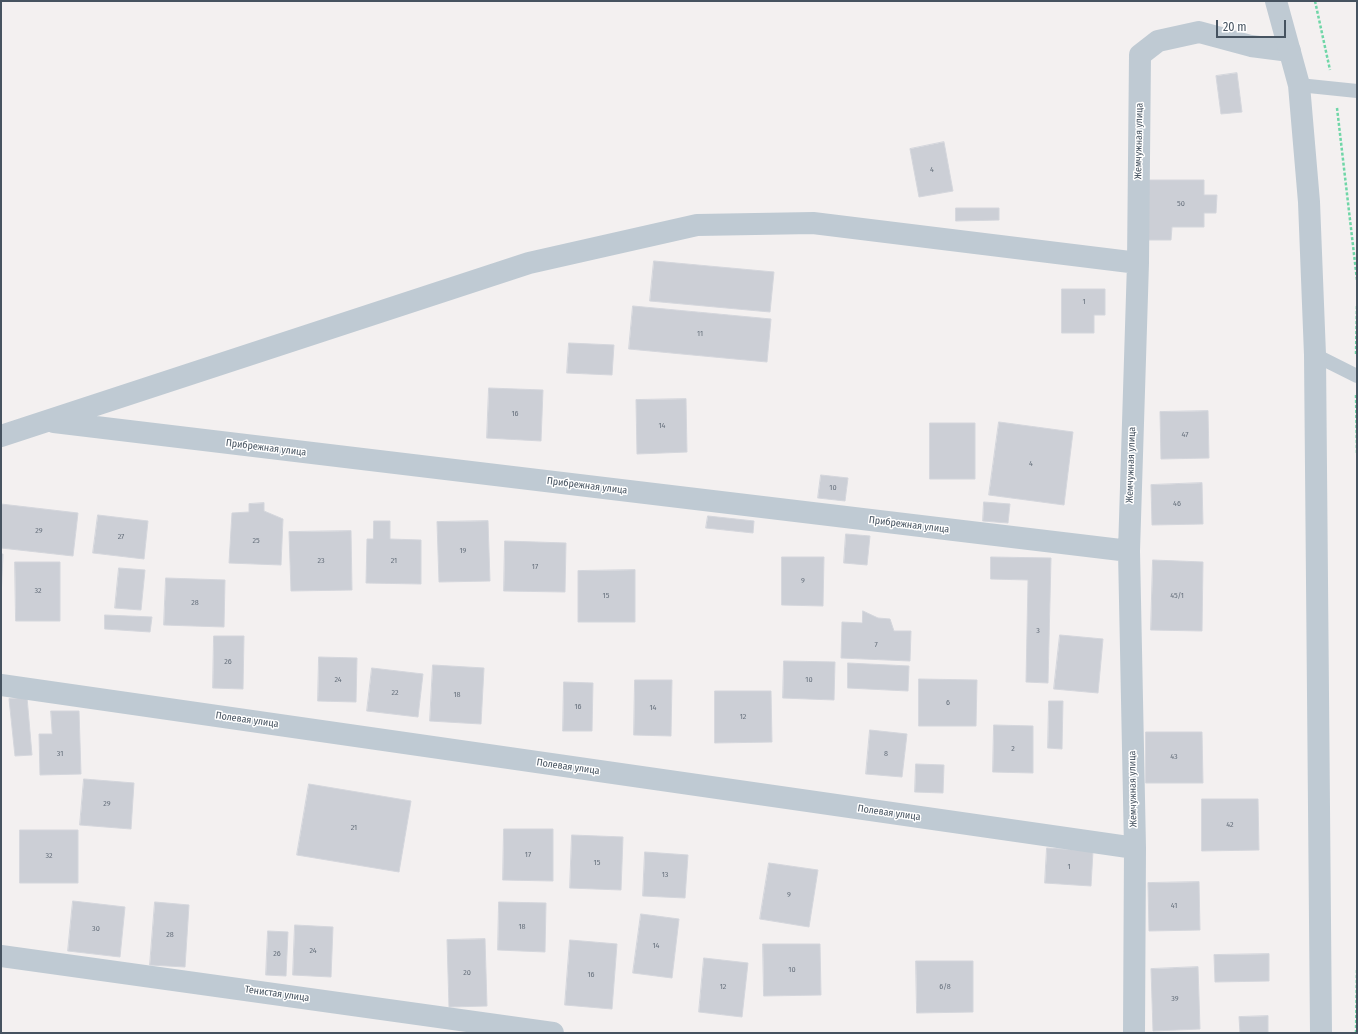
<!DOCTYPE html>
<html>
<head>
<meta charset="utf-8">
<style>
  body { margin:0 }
  #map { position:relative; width:1358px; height:1034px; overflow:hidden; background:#f3f0f0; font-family:"Fira Sans Condensed",sans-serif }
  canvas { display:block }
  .frame { position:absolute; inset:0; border:2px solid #465360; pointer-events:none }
  .scale { position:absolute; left:1216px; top:20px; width:70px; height:18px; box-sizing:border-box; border:2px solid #465360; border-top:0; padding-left:5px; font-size:12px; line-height:14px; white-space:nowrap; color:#465360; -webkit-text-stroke:3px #fff; paint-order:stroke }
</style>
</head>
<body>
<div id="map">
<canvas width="1358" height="1034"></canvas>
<div class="frame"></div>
<div class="scale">20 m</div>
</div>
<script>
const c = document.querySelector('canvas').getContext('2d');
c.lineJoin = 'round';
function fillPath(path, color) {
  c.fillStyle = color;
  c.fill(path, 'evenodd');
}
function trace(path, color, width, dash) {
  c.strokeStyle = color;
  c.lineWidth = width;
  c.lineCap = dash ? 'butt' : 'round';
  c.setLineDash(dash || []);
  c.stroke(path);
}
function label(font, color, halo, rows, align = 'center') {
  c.font = font + ' "Fira Sans Condensed",sans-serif';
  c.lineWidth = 3;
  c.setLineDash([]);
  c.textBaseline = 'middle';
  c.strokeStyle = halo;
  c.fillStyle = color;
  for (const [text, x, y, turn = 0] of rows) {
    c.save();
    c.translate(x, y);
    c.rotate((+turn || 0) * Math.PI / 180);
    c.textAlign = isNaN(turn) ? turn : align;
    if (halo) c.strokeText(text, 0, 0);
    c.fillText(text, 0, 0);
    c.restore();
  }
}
const building = new Path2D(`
  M1237 73 1242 112 1221 114 1216 76Z
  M944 142 953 191 919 197 910 149Z
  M1145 180H1204V195H1217L1216 213H1204V227H1172L1171 240H1134Z
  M956 208H999V220L956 221Z
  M654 261 774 272 770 312 650 301Z
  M1062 289H1105V315H1094V333H1062Z
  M633 306 771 319 767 362 629 349Z
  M569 343 614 345 612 375 567 373Z
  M489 388 543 390 541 441 487 438Z
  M686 399 687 452 637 454 636 400Z
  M1208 411 1209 458 1161 459 1160 412Z
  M999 422 1073 432 1064 505 989 495Z
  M930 423H975V479H930Z
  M821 475 848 478 845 501 818 498Z
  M1202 483 1203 524 1152 525 1151 485Z
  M984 502 1010 504 1008 523 983 521Z
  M264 503V511L283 519 281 565 229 563 232 513 249 512V504Z
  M1 504 78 513 73 556 1 548Z
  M98 515 148 521 144 559 93 553Z
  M708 516 754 521 753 533 706 528Z
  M374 521H390V539L421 540V584L366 583 367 539H373Z
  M488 521 490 581 439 582 437 522Z
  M351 531 352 590 291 591 289 532Z
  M846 534 870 536 867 565 844 563Z
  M505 541 566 543 565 592 504 591Z
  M1 554H3L1 599Z
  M782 557H824L823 606 782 605Z
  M991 557 1051 558 1048 683 1026 682 1028 580 991 579Z
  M1153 560 1203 562 1202 631 1151 630Z
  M15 562H60V621H16Z
  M119 568 145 570 141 610 115 608Z
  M635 570V622H578V571Z
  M166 578 225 580 224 627 164 625Z
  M863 611 878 618 890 619 894 631H911L910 661 841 658 842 622 862 623Z
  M105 615 152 617 150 632 105 629Z
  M1060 635 1103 639 1098 693 1054 689Z
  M214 636H244L243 689 213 688Z
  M319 657 357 658 356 702 318 701Z
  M784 661 835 662 834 700 783 698Z
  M848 663 909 666 908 691 848 688Z
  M433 665 484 668 481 724 430 721Z
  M372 668 423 674 418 717 367 711Z
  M919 679 977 680 976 726H919Z
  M635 680H672L671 736 634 735Z
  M564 682 593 683 592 731H563Z
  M715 691H771L772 742 715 743Z
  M27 697 32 755 15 756 9 699Z
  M1049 701H1063L1062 749 1048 748Z
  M51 711H79L81 774 40 775 39 734H52Z
  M994 725 1033 726V773L993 772Z
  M870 730 907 734 902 777 866 774Z
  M1146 732H1202L1203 783H1146Z
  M916 764 944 765 943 793 915 792Z
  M84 779 134 783 131 829 80 825Z
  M309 784 411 801 399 872 297 855Z
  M1202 799H1258L1259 850 1202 851Z
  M504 829H553V881L503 880Z
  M20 830H78V883H20Z
  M572 835 623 837 621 890 570 888Z
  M1047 848 1093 851 1091 886 1045 883Z
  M645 852 688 855 685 898 643 896Z
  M769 863 818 870 809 927 760 919Z
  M1199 882 1200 930 1149 931 1148 883Z
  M73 901 125 907 120 957 68 951Z
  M155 902 189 905 185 967 150 965Z
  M499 902 546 903 545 952 498 950Z
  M641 914 679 919 672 978 633 973Z
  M295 925 333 927 331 977 293 975Z
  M268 931 288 932 286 976 266 975Z
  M485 939 487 1006 449 1007 447 940Z
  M570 940 617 944 612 1009 565 1005Z
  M763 944H820L821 995 764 996Z
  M1269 954V981L1215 982 1214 955Z
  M704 958 748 963 742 1017 699 1012Z
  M916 961H973V1012L917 1013Z
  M1198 967 1200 1029 1153 1031 1151 969Z
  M1268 1016V1033H1240L1239 1017Z`);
fillPath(building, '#cccfd6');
trace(building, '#d4d6dc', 1);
trace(new Path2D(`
  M1315 1 1330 70
  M1337 108 1357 280
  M1356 354 1357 306
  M1356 395 1357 454
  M1356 1033 1357 968`), '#6fd6a7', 2.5, [3, 2]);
trace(new Path2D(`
  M1299 85 1357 91
  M1315 355 1357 376`), '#bfcad3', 14);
trace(new Path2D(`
  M54 422 1129 551
  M1 436 529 263 697 225 813 223 1138 263
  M1 685 1135 848
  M1 956 553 1033
  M1134 1033 1135 848 1129 551 1138 263 1140 55 1158 41 1199 32 1251 46 1290 51`), '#bfcad3', 22);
trace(new Path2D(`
  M1276 1 1299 85 1309 202 1315 355 1321 1033`), '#bfcad3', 22);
label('8px', '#68727e', null, [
  ["4",932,170],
  ["50",1181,204],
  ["1",1084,302],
  ["11",700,334],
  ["16",515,414],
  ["14",662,426],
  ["47",1185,435],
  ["4",1031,464],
  ["10",833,488],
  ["46",1177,504],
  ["29",39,531],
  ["27",121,537],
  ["25",256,541],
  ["19",463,551],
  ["23",321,561],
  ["21",394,561],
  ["17",535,567],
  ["9",803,581],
  ["32",38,591],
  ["15",606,596],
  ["45/1",1177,596],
  ["28",195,603],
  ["3",1038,631],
  ["7",876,645],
  ["26",228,662],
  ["24",338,680],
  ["10",809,680],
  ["22",395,693],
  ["18",457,695],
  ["6",948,703],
  ["16",578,707],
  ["14",653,708],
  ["12",743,717],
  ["2",1013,749],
  ["31",60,754],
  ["8",886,754],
  ["43",1174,757],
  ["29",107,804],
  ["42",1230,825],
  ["21",354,828],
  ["17",528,855],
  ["32",49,856],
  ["15",597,863],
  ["1",1069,867],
  ["13",665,875],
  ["9",789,895],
  ["41",1174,906],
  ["18",522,927],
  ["30",96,929],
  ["28",170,935],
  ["14",656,946],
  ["24",313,951],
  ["26",277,954],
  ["10",792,970],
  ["20",467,973],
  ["16",591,975],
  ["12",723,987],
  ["6/8",945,987],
  ["39",1175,999]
]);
label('10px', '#465360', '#fff', [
  ["Жемчужная улица",1139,141,-89],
  ["Прибрежная улица",266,448,7],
  ["Жемчужная улица",1131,465,-88],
  ["Прибрежная улица",587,486,7],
  ["Прибрежная улица",909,525,7],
  ["Полевая улица",247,720,8],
  ["Полевая улица",568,767,8],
  ["Жемчужная улица",1133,789,-91],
  ["Полевая улица",889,813,8],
  ["Тенистая улица",277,994,8]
]);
</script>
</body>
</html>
